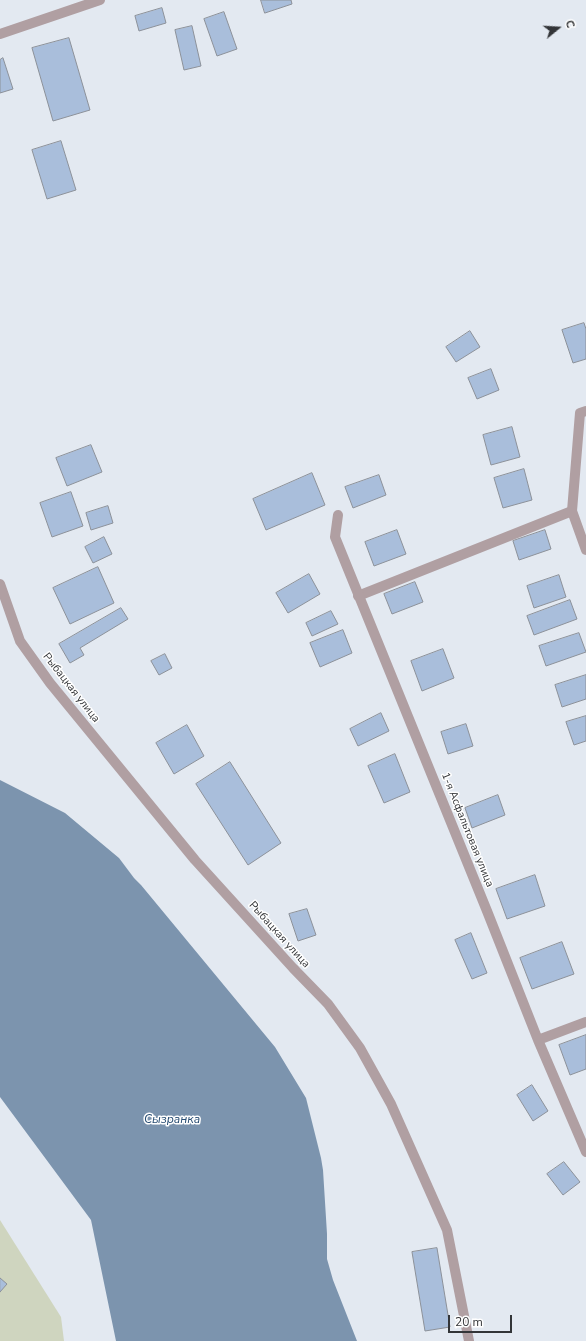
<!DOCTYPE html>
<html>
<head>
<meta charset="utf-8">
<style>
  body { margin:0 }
  #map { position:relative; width:586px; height:1341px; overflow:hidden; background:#e3e9f1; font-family:"Nunito Sans",sans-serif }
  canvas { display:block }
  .north { position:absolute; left:538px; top:8px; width:40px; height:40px; -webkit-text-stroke:3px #fff; paint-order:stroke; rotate:72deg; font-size:11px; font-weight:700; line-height:16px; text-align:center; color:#333538 }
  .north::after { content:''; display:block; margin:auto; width:14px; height:18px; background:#333538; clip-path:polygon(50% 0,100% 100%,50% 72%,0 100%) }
  .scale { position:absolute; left:448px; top:1315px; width:64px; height:18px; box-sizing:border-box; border:2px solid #333538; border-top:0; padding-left:5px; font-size:12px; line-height:14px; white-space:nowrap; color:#333538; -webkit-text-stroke:3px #fff; paint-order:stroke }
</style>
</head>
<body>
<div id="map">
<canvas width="586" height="1341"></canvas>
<div class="north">С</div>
<div class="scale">20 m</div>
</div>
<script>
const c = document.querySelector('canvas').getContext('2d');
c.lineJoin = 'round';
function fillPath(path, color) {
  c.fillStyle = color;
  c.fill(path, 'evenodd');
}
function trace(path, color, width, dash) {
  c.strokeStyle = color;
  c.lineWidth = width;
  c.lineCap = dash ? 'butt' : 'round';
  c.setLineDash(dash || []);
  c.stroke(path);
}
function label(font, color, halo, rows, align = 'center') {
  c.font = font + ' "Nunito Sans",sans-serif';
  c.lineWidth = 3;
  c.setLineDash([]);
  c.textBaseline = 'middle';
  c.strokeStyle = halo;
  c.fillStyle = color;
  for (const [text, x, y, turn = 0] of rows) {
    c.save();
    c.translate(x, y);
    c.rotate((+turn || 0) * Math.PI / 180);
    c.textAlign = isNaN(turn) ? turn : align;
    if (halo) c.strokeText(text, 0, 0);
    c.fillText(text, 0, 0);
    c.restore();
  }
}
fillPath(new Path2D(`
  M0 1220 61 1317 64 1341H0Z`), '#cfd5bf');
fillPath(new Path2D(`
  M0 780 65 813 119 858 134 878 141 885 275 1047 306 1098 321 1158 323 1170 327 1234V1259L333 1280 357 1341H116L91 1220 0 1097Z`), '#7c94ae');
const building = new Path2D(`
  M261 0H291L292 4 265 13Z
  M162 8 166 23 139 31 135 16Z
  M224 12 237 49 217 56 204 19Z
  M192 26 201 66 184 70 175 30Z
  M69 38 90 110 53 121 32 48Z
  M3 58 13 89 0 93V60Z
  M61 141 76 190 47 199 32 150Z
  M584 323 586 329V359L573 363 562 330Z
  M470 331 480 347 456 362 446 347Z
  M491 369 499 390 477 399 468 378Z
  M512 427 520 457 491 465 483 435Z
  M91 445 102 472 67 486 56 458Z
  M524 469 532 500 503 508 494 478Z
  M312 473 325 505 266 530 253 499Z
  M379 475 386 495 353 508 345 487Z
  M71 492 83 526 52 537 40 503Z
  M108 506 113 523 91 530 86 513Z
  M397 530 406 554 374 566 365 542Z
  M545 530 551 549 519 560 513 541Z
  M104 537 112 554 93 563 85 547Z
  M98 567 114 603 70 624 53 588Z
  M309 574 320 594 288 613 276 593Z
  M559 575 566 597 534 608 527 586Z
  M415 582 423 602 392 614 384 594Z
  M570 600 577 619 534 635 527 616Z
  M121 608 128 619 80 648 84 655 70 663 59 644Z
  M331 611 338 624 312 636 306 623Z
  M343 630 352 653 320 667 310 643Z
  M579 633 586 652 546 666 539 646Z
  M443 649 454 678 422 691 411 661Z
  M165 654 172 668 159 675 151 661Z
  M586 675V699L562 707 555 685Z
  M381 713 389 731 358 746 350 729Z
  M586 716V741L574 745 566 722Z
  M466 724 473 746 448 754 441 732Z
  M187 725 204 756 174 774 156 743Z
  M395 754 410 792 384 803 368 766Z
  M230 762 281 843 248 865 196 784Z
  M498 795 505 815 472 828 465 808Z
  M535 875 545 906 507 919 496 889Z
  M307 909 316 935 298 941 289 914Z
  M471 933 487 973 472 979 455 940Z
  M562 942 574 974 532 989 520 958Z
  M586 1035V1069L570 1075 559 1045Z
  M532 1085 548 1111 533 1121 517 1095Z
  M564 1162 580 1182 563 1195 547 1174Z
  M437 1248 450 1327 425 1331 412 1252Z
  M0 1278 7 1284 0 1292Z`);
fillPath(building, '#a9bedb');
trace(building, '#8c9199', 1);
trace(new Path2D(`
  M358 596 572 511`), '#b09fa2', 10);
trace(new Path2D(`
  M0 34 100 0
  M586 411 580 413 572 511 586 550
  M338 515 335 537 487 911 538 1040 586 1152
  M0 584 20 641 50 683 195 860 293 968 328 1004 360 1048 391 1104 447 1230 469 1341
  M538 1040 586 1022`), '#b09fa2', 10);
label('11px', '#333538', '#fff', [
  ["Рыбацкая улица",71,688,52],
  ["1-я Асфальтовая улица",467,830,68],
  ["Рыбацкая улица",279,935,48]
]);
label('italic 12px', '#274c72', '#fff', [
  ["Сызранка",172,1120]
]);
</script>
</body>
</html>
